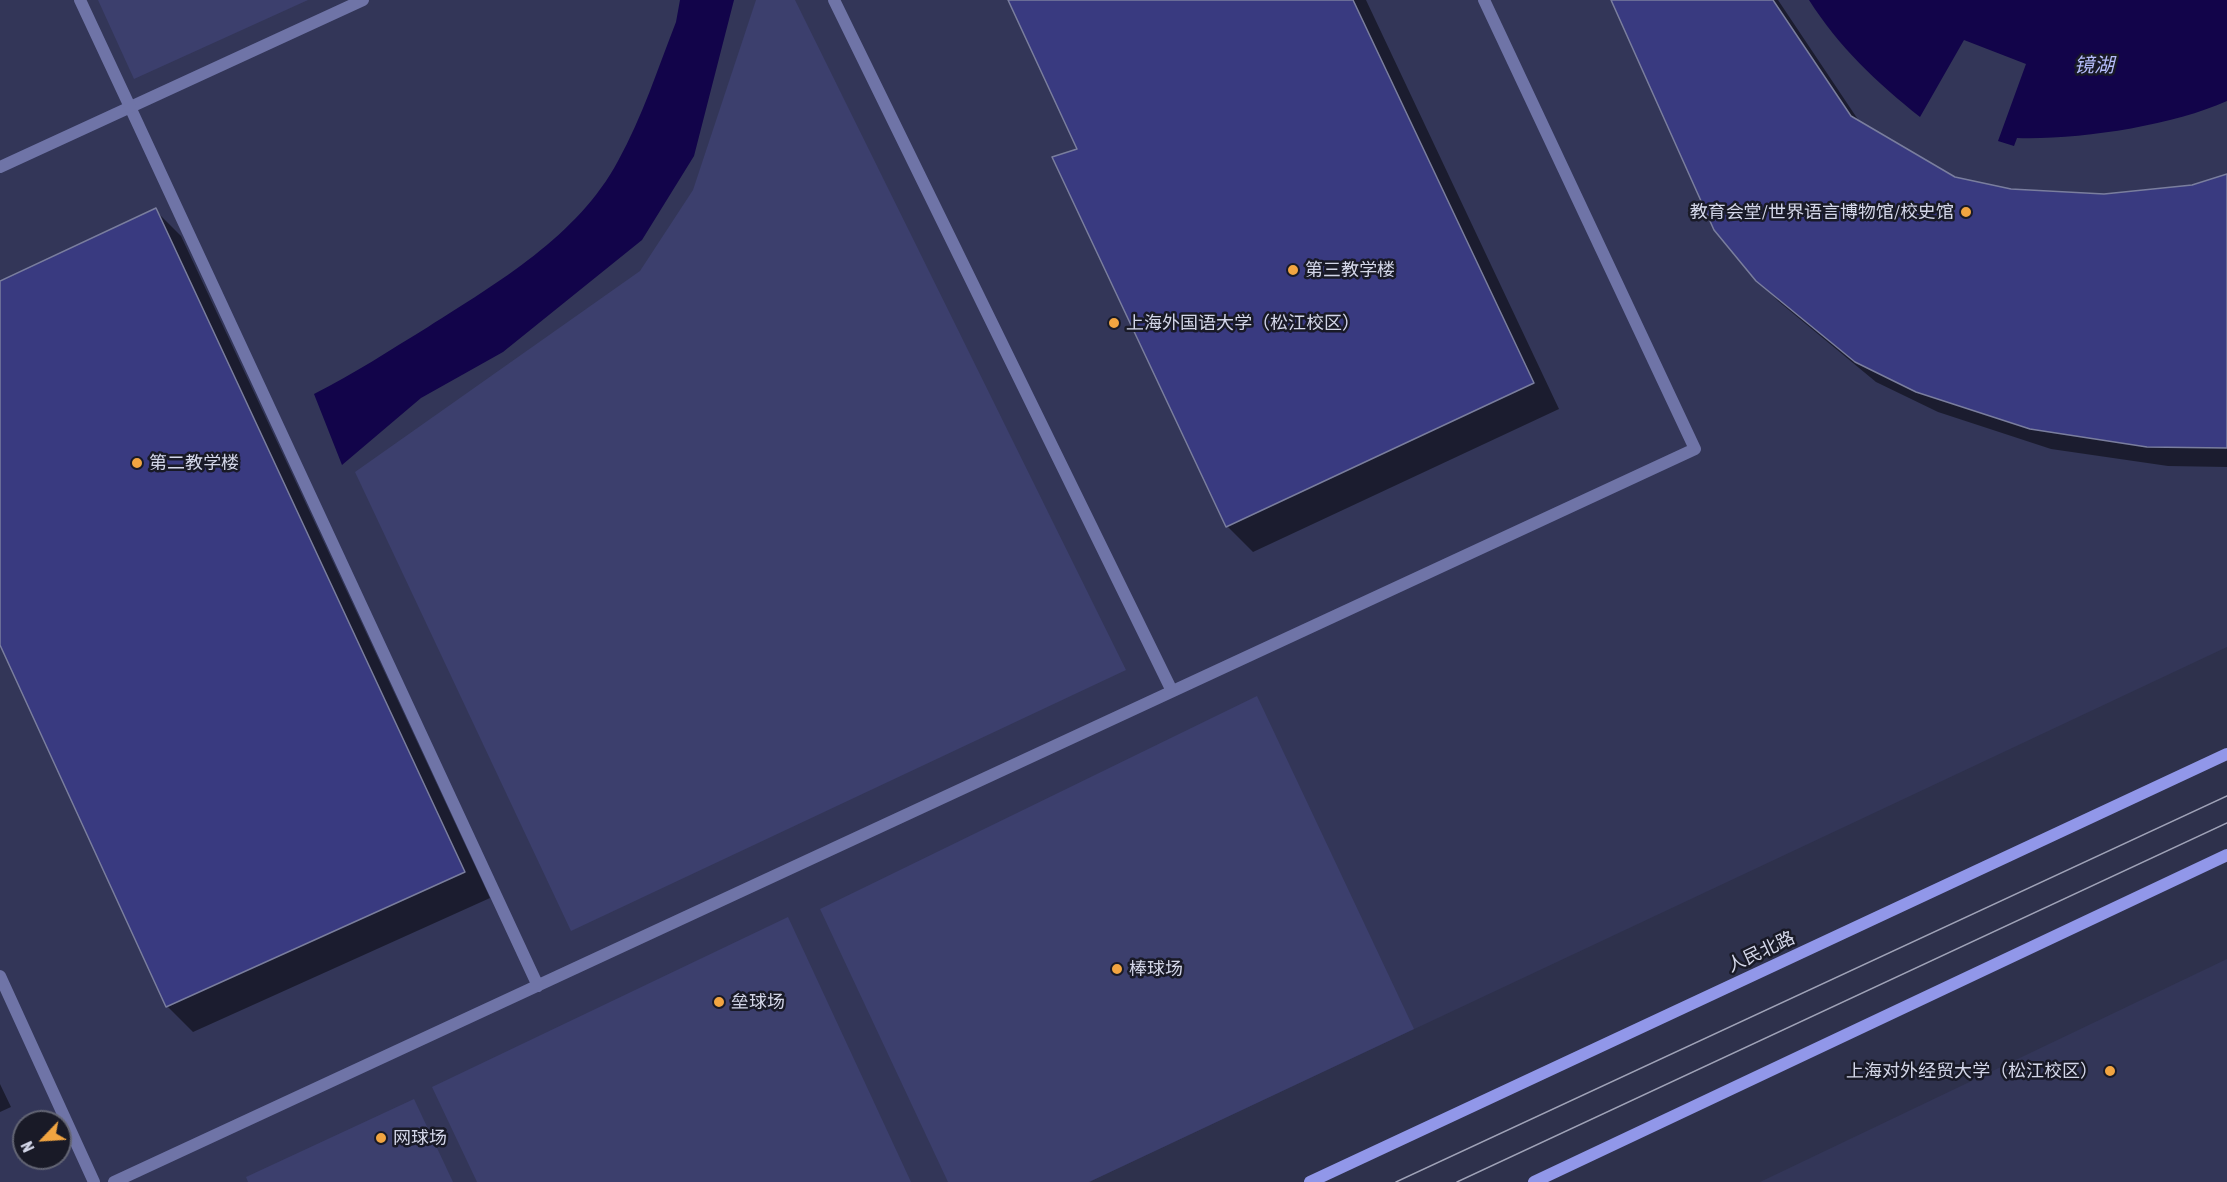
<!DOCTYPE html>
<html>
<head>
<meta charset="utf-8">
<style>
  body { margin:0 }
  #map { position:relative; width:2227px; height:1182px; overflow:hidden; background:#2e314c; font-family:"Asap Condensed",sans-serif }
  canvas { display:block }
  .north { position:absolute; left:12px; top:1110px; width:60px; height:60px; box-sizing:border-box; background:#191a27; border:2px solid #636574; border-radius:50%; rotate:245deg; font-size:16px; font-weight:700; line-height:24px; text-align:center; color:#d3d6e8 }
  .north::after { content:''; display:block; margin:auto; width:21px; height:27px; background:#f2a541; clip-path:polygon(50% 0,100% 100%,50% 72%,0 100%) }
</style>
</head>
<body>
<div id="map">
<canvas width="2227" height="1182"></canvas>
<div class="north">N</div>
</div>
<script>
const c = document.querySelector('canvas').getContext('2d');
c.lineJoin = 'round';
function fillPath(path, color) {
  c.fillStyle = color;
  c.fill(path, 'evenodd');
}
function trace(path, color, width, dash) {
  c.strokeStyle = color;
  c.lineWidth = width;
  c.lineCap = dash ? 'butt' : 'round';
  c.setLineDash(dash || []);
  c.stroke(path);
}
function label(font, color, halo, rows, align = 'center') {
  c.font = font + ' "Asap Condensed","Noto Sans SC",sans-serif';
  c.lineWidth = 5;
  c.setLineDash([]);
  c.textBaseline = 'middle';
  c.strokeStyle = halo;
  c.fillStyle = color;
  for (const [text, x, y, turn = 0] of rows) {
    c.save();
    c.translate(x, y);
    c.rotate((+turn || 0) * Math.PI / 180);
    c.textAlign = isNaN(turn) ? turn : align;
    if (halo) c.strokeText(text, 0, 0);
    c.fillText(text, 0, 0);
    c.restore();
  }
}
fillPath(new Path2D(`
  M0 0H2227V647L1089 1182H0ZM24 1122H60V1158H24Z
  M2227 959V1182H1760Z`), '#333658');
fillPath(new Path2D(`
  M98 0H308L134 79Z
  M756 0H795L1126 670 571 931 355 472 640 271 693 190Z
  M1257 696 1414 1029 1089 1182H948L820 909Z
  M788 917 911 1182H477L432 1087Z
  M414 1099 453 1182H248L246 1177Z`), '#3c3f6d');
fillPath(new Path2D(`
  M680 0H734L694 156 642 240 503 352 421 398 342 465 314 394C354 374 390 350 428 327 497 283 578 236 618 161 642 118 658 68 676 22Z
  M1809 0H2227V101C2171 126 2078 140 2017 138L2014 146 1998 141 2026 64 1964 40 1920 117C1876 82 1839 47 1809 0Z`), '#12044a');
fillPath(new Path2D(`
  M1010 0H1366L1559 409 1253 552 1227 526 1079 150Z
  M1612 0H1778L1861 124 1955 179 2010 190 2104 195 2193 186 2227 176V467L2168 466 2051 449 1938 412 1876 382 1778 301 1758 280Z
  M155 210 181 236 490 898 193 1032 167 1006 0 642V282Z
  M0 1084 11 1107 0 1112Z`), '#0007');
const building = new Path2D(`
  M1008 0H1353L1534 383 1226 527 1052 157 1077 149Z
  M1611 0H1773L1851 116 1955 177 2011 189 2104 194 2192 185 2227 174V448L2147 447 2030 429 1916 392 1855 362 1756 281 1714 230Z
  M156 208 465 872 166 1007 0 645V281Z`);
fillPath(building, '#393a80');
trace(building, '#7a7e9e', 1.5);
trace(new Path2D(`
  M834 0 1172 691
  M130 107 538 986
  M0 167 363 0
  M0 976 94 1182
  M114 1182 1695 449 1484 0`), '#6f74a7', 12);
trace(new Path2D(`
  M80 0 130 107`), '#6f74a7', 12);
trace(new Path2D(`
  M1310 1182 2227 754
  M1534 1182 2227 855`), '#9197e9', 12);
trace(new Path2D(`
  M1396 1182 2227 796
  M1457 1182 2227 823`), '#9fa2b7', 1.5);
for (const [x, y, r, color] of [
  [1966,212,6,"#f2a541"],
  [1293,270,6,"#f2a541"],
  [1114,323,6,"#f2a541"],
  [137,463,6,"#f2a541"],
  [1117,969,6,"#f2a541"],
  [719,1002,6,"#f2a541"],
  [2110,1071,6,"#f2a541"],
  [381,1138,6,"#f2a541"]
]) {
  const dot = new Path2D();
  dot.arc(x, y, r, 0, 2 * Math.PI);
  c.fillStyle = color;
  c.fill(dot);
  trace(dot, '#191a27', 2);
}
label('18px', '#d3d6e8', '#191a27', [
  ["教育会堂/世界语言博物馆/校史馆",1954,212,"right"],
  ["第三教学楼",1305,270],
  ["上海外国语大学（松江校区）",1126,323],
  ["第二教学楼",149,463],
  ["棒球场",1129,969],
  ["垒球场",731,1002],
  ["上海对外经贸大学（松江校区）",2098,1071,"right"],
  ["网球场",393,1138]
], 'left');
label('18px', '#d3d6e8', '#191a27', [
  ["人民北路",1761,952,-25]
]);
label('italic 20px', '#b5bcf9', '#191a27', [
  ["镜湖",2094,66]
]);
</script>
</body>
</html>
